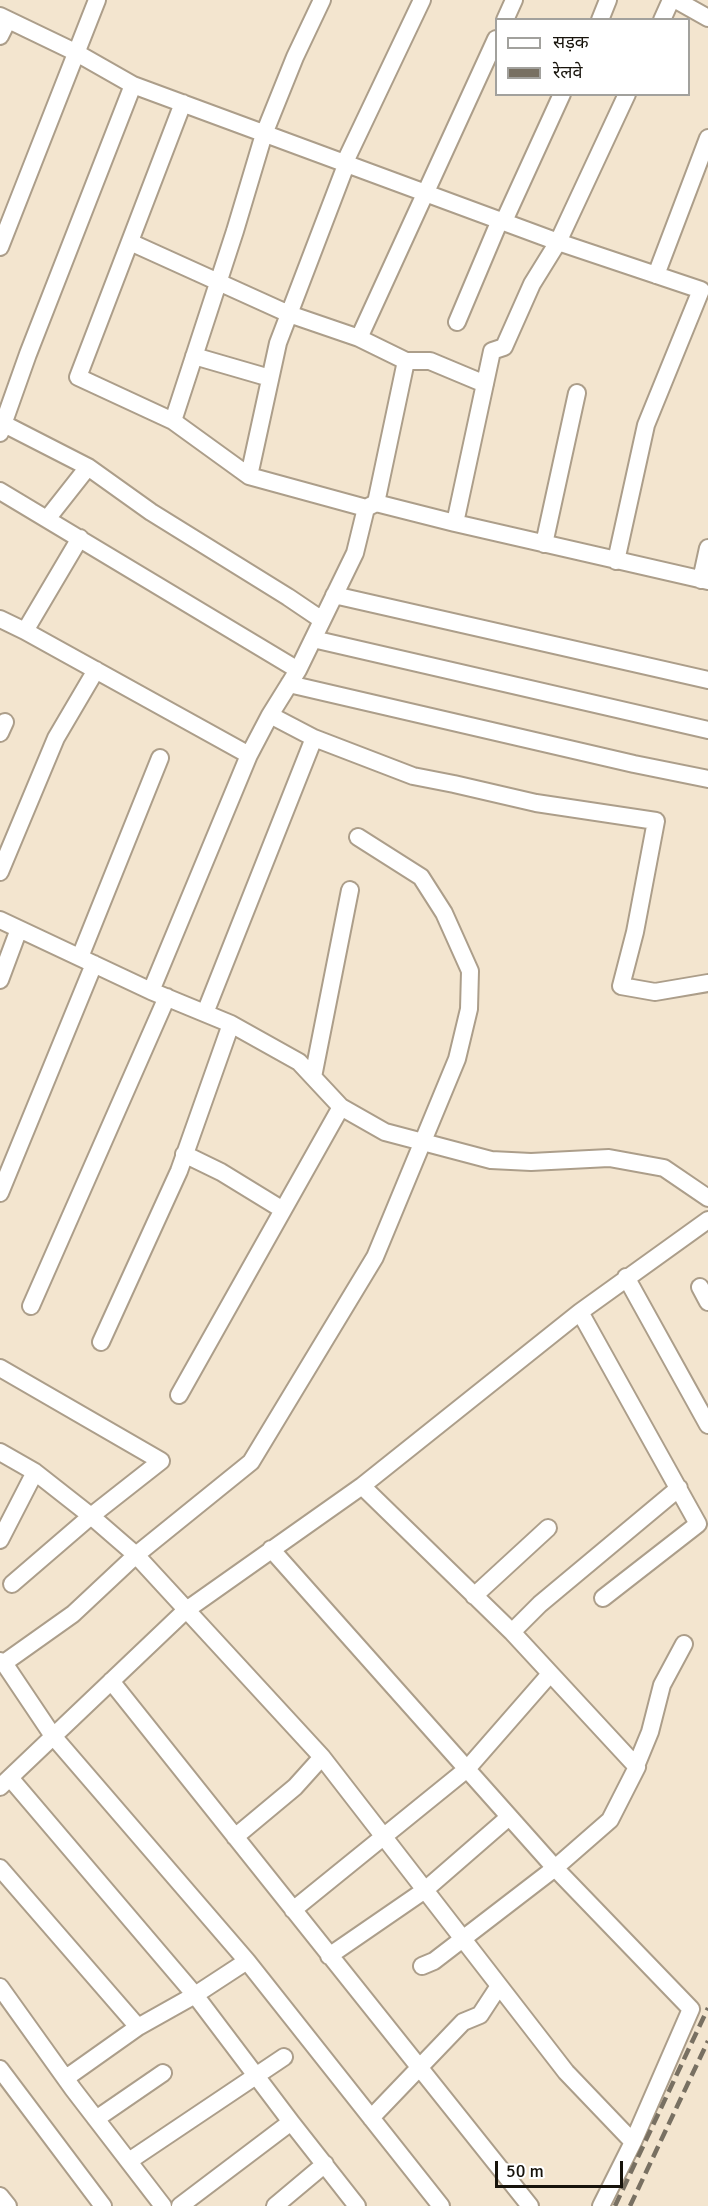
<!DOCTYPE html>
<html>
<head>
<meta charset="utf-8">
<style>
  body { margin:0 }
  #map { position:relative; width:708px; height:2206px; overflow:hidden; background:#f3e5cf; font-family:Signika,"Noto Sans Devanagari",sans-serif }
  canvas { display:block }
  .legend { position:absolute; left:495px; top:18px; width:195px; height:78px; box-sizing:border-box; background:#fff; border:2px solid #a2a19d; margin:0; padding:8px 10px; list-style:none; font-size:18px; color:#17130b }
  .legend li { display:flex; align-items:center; gap:12px; height:30px }
  .legend b { width:30px; border:2px solid #a2a19d }
  .scale { position:absolute; left:495px; top:2161px; width:128px; height:27px; box-sizing:border-box; border:3px solid #17130b; border-top:0; padding-left:8px; font-size:18px; line-height:21px; white-space:nowrap; color:#17130b; -webkit-text-stroke:4px #fff; paint-order:stroke }
</style>
</head>
<body>
<div id="map">
<canvas width="708" height="2206"></canvas>
<ul class="legend">
<li><b style="height:8px;background:#fff"></b>सड़क</li>
<li><b style="height:8px;background:#787062"></b>रेलवे</li>
</ul>
<div class="scale">50 m</div>
</div>
<script>
const c = document.querySelector('canvas').getContext('2d');
c.lineJoin = 'round';
function trace(path, color, width, dash) {
  c.strokeStyle = color;
  c.lineWidth = width;
  c.lineCap = dash ? 'butt' : 'round';
  c.setLineDash(dash || []);
  c.stroke(path);
}
const street = new Path2D(`
  M676 0 708 18
  M0 16 75 52 133 85 558 242 701 290 646 425 616 561
  M505 20 514 0
  M600 20 608 0
  M662 20 671 0
  M0 36 8 20
  M183 103 78 377 173 421 249 476 366 508
  M344 164 422 0
  M504 221 562 94
  M130 242 289 314 359 338
  M0 247 97 0
  M656 275 708 138
  M457 322 500 220
  M194 356 270 378
  M406 361H430L485 384
  M173 421 235 231 264 134 295 57 322 0
  M4 424 88 467 151 512 288 597 322 620
  M0 433 28 354 133 85
  M249 476 278 343 346 165
  M0 491 298 670
  M376 503 455 523 708 581
  M47 519 88 467
  M455 523 492 351 504 347 532 284 558 242 627 94
  M544 544 577 393
  M701 580 708 548
  M334 595 708 680
  M0 619 25 631 249 755
  M25 631 80 538
  M313 639 708 730
  M289 684 634 764 708 779
  M270 715 314 738 413 776 454 784 536 803 656 821 635 932 621 986 655 992 708 983
  M0 733 5 722
  M0 872 56 738 96 670
  M0 920 151 991 231 1024 299 1062 341 1107 385 1132 491 1160 531 1162 609 1158 664 1168 708 1198
  M80 957 160 758
  M0 980 19 929
  M151 991 249 755 270 715 298 670 355 553 366 508 376 503 406 361 359 338 496 39
  M205 1013 314 738
  M313 1077 350 890
  M184 1154 221 1172 283 1210
  M0 1193 94 964
  M626 1277 708 1425
  M700 1287 708 1302
  M31 1306 167 997
  M580 1312 698 1524 603 1598
  M101 1342 179 1171 231 1024
  M0 1368 161 1461 91 1516 12 1584
  M179 1395 341 1107
  M0 1452 35 1472 91 1516 136 1555 322 1757 566 2072 633 2142
  M362 1486 512 1632 637 1767 610 1820 555 1868 434 1961 422 1966
  M0 1540 35 1472
  M271 1549 555 1868 691 2009 633 2142 601 2206
  M474 1596 548 1528
  M512 1632 540 1604 679 1488
  M0 1661 4 1663 53 1736 247 1961 441 2206
  M4 1663 73 1614 136 1555 251 1462 375 1257 457 1059 469 1009 470 971 444 913 421 877 358 837
  M111 1681 530 2206
  M636 1766 650 1732 662 1685 684 1644
  M11 1779 195 1995 291 2122 357 2206
  M0 1787 185 1611 362 1486 580 1312 708 1220
  M235 1837 295 1787 322 1757
  M0 1868 138 2027 195 1995 247 1961
  M293 1910 467 1769 550 1674
  M329 1956 425 1890 509 1817
  M0 1987 73 2089 163 2206
  M0 2069 103 2206
  M66 2078 138 2027
  M371 2118 463 2022 480 2015 499 1986
  M96 2119 163 2073
  M129 2161 284 2057
  M0 2196 8 2206
  M180 2206 291 2122
  M275 2206 325 2164`);
trace(street, '#ac9e8a', 20);
trace(street, '#fff', 16);
trace(new Path2D(`
  M615 2206 708 2008
  M630 2206 708 2041`), '#787062', 4.5, [12, 6]);
</script>
</body>
</html>
